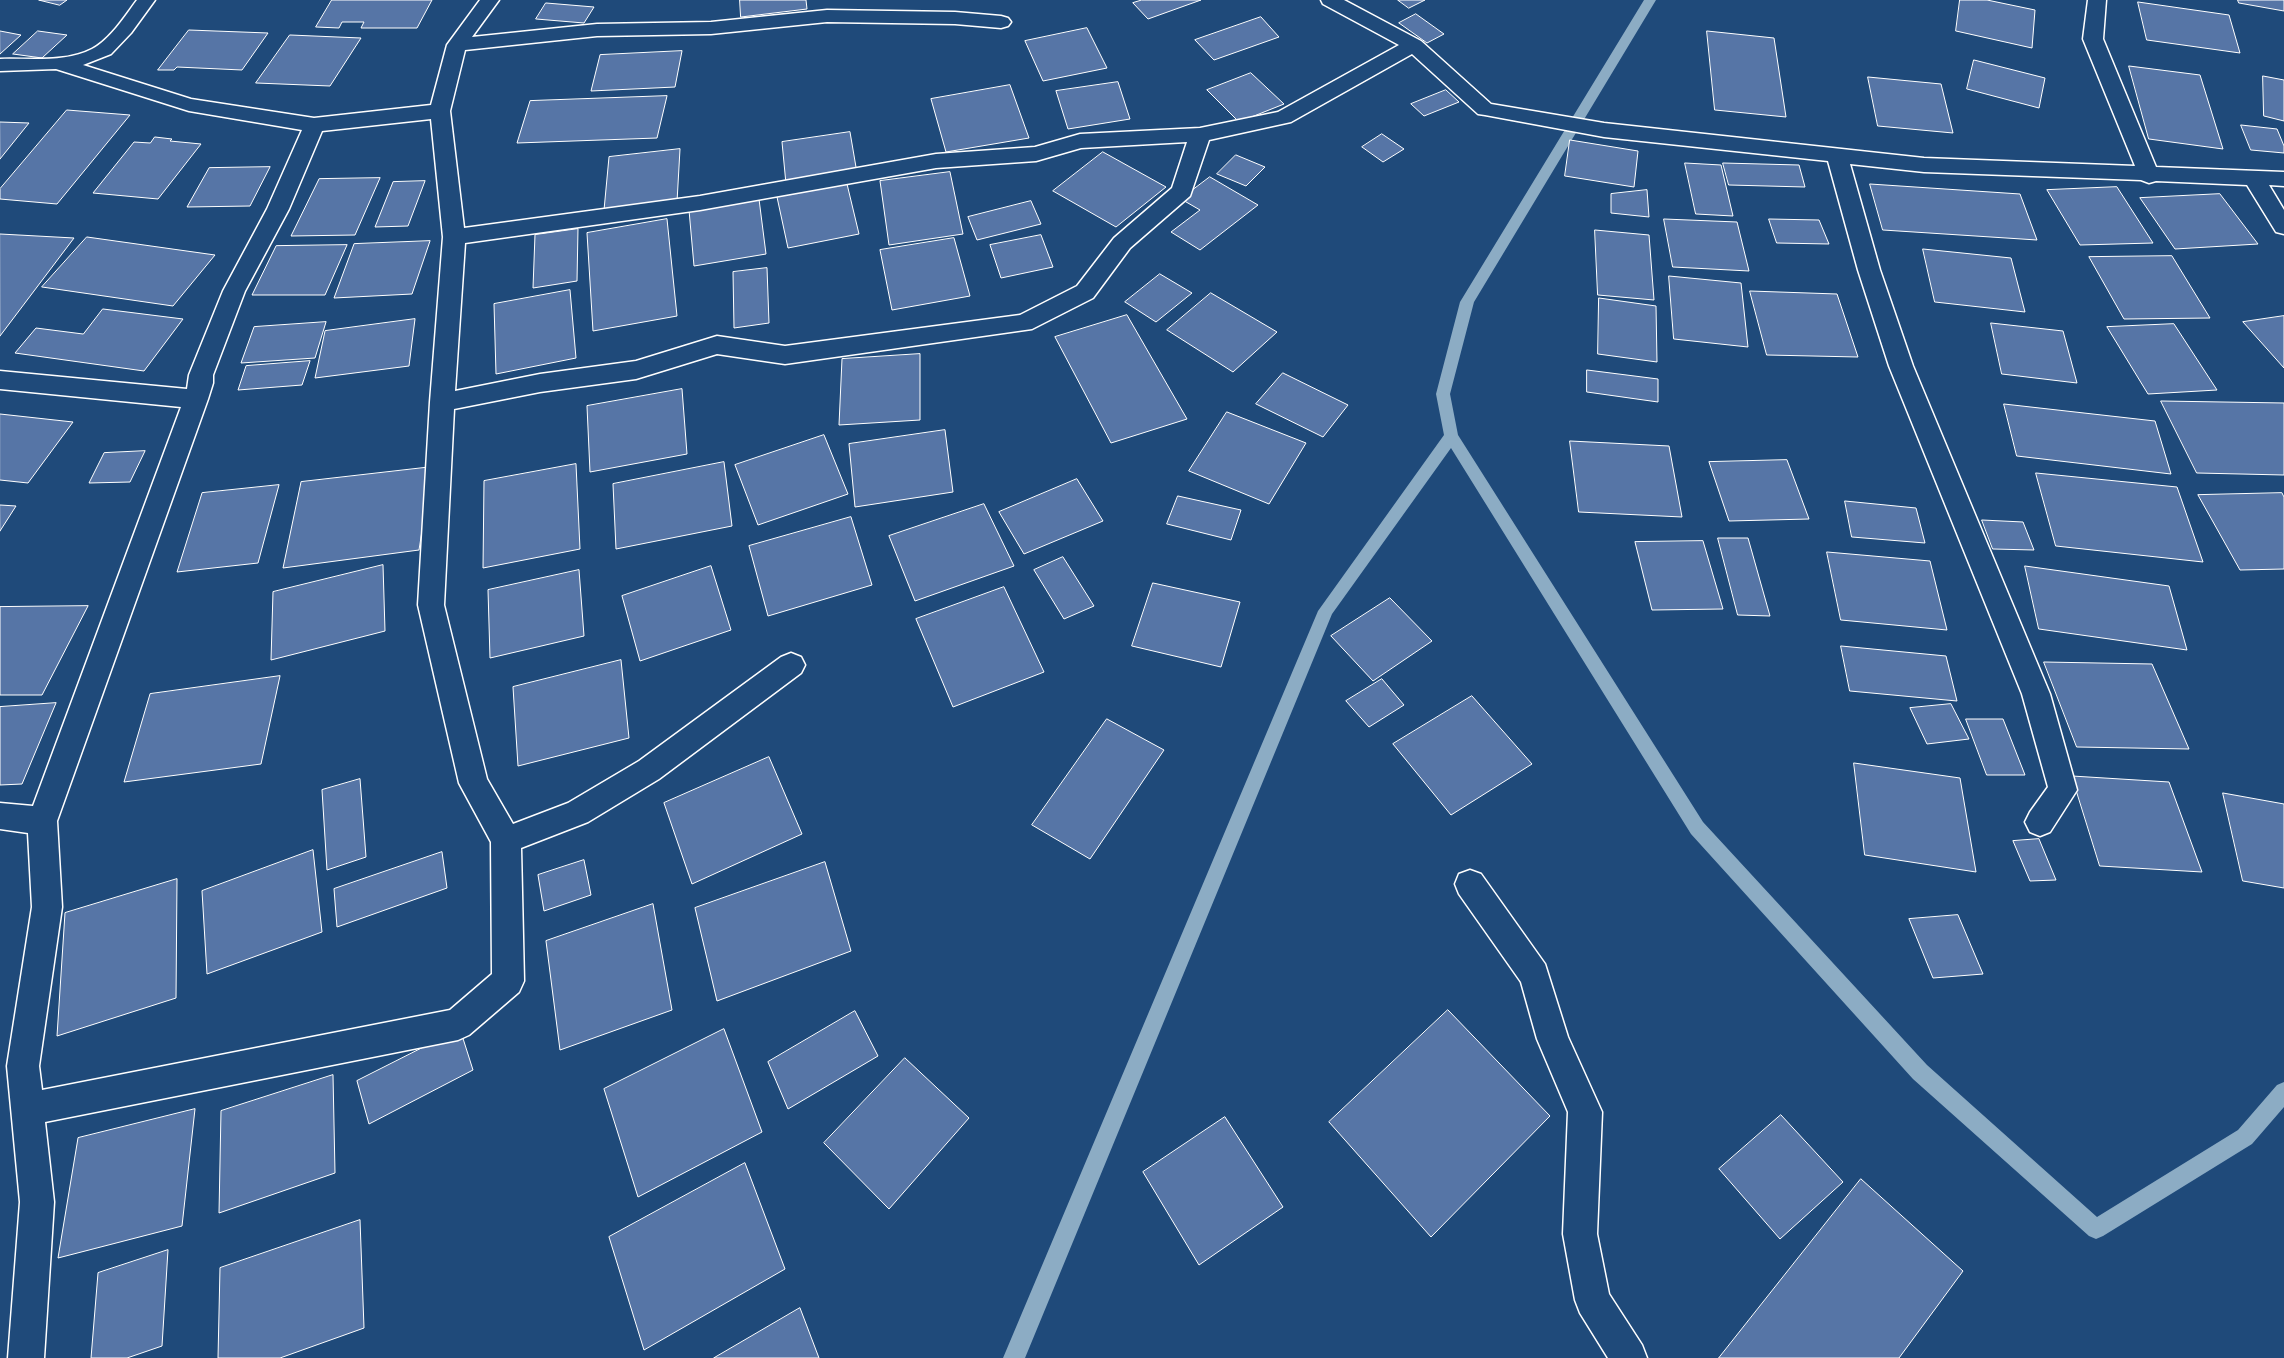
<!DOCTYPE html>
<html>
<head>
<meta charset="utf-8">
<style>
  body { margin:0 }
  canvas { display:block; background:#1f4a7a }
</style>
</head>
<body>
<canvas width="2284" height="1358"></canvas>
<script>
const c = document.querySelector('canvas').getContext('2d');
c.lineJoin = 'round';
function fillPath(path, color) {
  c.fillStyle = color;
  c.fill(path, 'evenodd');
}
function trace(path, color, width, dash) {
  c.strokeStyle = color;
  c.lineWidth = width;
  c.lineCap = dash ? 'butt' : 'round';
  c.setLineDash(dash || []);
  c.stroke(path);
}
fillPath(new Path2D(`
  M1644 0H1656L1474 302 1450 394 1458 435 1703 822 1927 1065 2097 1217 2238 1130 2277 1085 2284 1082V1107L2252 1144 2103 1236 2096 1239 2089 1236 1913 1079 1691 834 1451 448 1332 614 1025 1358H1003L1318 611 1444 435 1436 394 1460 302Z`), '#8cacc4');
const building = new Path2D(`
  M39 0H67L60 5Z
  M332 0H432L417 28H361L364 22H342L339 28 316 27Z
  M740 0H806L807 9 741 17Z
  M1142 0H1201L1148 19 1133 3Z
  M1398 0H1425L1409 8Z
  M1960 0H1987L2035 10 2032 48 1956 31Z
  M2238 0H2284V11L2239 3Z
  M2138 2 2229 15 2240 53 2147 40Z
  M546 3 594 7 584 23 536 19Z
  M1416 14 1444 34 1427 43 1399 23Z
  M1261 17 1279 37 1214 60 1195 40Z
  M1087 28 1107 68 1043 81 1025 41Z
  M189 30 268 33 242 70 177 67 174 70H158Z
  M0 31 21 35 0 54Z
  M38 31 67 35 42 58 13 54Z
  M1707 31 1774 38 1786 117 1715 110Z
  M290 35 361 38 330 86 256 83Z
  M682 51 675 87 591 91 600 55Z
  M1974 60 2045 78 2039 108 1967 89Z
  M2129 66 2200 75 2223 149 2149 139Z
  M1251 73 1284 104 1239 122 1207 90Z
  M2263 76 2284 80V121L2264 116Z
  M1868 77 1941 84 1953 133 1878 126Z
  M1118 82 1130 119 1068 129 1056 91Z
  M1010 85 1029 138 946 152 931 99Z
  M1446 90 1459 102 1424 116 1411 104Z
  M667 96 657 138 517 143 530 101Z
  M67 110 130 115 57 204 0 199V189Z
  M0 122 29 123 0 159Z
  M2241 125 2277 129 2284 146V153L2251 150Z
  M850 132 857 173 786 184 782 142Z
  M1382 134 1404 149 1383 162 1362 147Z
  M155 137 172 139 170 141 201 144 158 199 93 193 134 142 150 143Z
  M1570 140 1638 151 1634 187 1565 176Z
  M680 149 677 202 604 210 609 157Z
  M1103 152 1166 187 1116 227 1053 191Z
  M1236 155 1265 167 1246 186 1217 174Z
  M1685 163 1721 165 1733 216 1696 214Z
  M1723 163 1799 165 1805 187 1729 185Z
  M270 167 250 206 187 207 209 168Z
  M950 172 963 234 889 245 880 181Z
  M1210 177 1258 205 1200 250 1171 232 1200 210 1181 199Z
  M380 178 355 235 291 236 319 179Z
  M425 181 408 226 375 227 393 182Z
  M847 184 859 234 788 248 777 197Z
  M1870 184 2020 194 2037 240 1883 230Z
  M2117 187 2153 243 2080 245 2047 190Z
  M1647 190 1649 217 1611 213V194Z
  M2220 194 2258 244 2175 249 2140 198Z
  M759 199 766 254 694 266 689 210Z
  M1031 201 1041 224 977 240 968 217Z
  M667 219 677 316 593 331 587 233Z
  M1664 219 1737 222 1749 271 1673 267Z
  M1769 219 1819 220 1829 244 1777 243Z
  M578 229 577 281 533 288 535 235Z
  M1595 230 1649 235 1654 300 1598 295Z
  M0 234 74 238 0 336Z
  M1041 235 1053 267 1001 278 990 245Z
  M87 237 215 255 173 306 42 287Z
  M954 238 970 296 892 310 880 250Z
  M430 241 412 294 334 298 354 244Z
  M347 245 325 295H252L276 246Z
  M1923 249 2011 258 2025 312 1935 302Z
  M2172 256 2210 318 2124 319 2089 257Z
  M767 268 769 323 734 328 733 272Z
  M1160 274 1192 293 1156 322 1125 302Z
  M1669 276 1741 283 1748 347 1674 339Z
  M570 290 576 358 496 374 494 304Z
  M1750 291 1837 294 1858 357 1767 355Z
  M1211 293 1277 332 1233 372 1167 330Z
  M1599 298 1656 306 1657 362 1598 354Z
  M103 309 183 319 144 371 15 353 36 328 83 334Z
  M1127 315 1187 419 1111 443 1055 337Z
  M2284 316V368L2243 322Z
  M415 319 409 366 315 378 325 331Z
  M326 322 315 358 241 363 254 327Z
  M1991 323 2063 331 2077 383 2002 374Z
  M2174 324 2217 390 2148 394 2107 327Z
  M920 354V420L839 425 842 359Z
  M310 361 302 385 238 390 246 366Z
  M1587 370 1658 379V402L1587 392Z
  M1283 373 1348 405 1323 437 1256 404Z
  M682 389 687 454 590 472 587 406Z
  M2161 401 2284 403V475L2197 473Z
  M2004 404 2155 421 2171 474 2017 456Z
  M1227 412 1306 443 1269 504 1189 471Z
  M0 414 73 422 28 483 0 480Z
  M945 430 953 492 855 507 849 444Z
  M824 435 848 494 758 525 735 465Z
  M1570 441 1669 446 1682 517 1579 512Z
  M145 451 130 482 89 483 104 453Z
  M1787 460 1809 519 1729 521 1709 462Z
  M724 462 732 526 616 549 613 484Z
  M576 464 580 549 483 568 484 481Z
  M432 467 419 550 283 568 301 482Z
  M2036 473 2177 487 2203 562 2056 546Z
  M1077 479 1103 521 1024 554 999 512Z
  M279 485 258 563 177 572 202 493Z
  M2282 493 2284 497V569L2240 570 2198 495Z
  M1178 496 1241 510 1231 540 1167 524Z
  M1845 501 1916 508 1925 543 1852 537Z
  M984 504 1014 566 915 601 889 536Z
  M0 505 16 506 0 531Z
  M851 517 872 585 768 616 749 546Z
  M1982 520 2023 522 2034 550 1993 549Z
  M1718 538H1748L1770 616 1738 615Z
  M1703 541 1723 609 1652 610 1635 542Z
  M1827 552 1930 561 1947 630 1841 620Z
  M1063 557 1094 606 1064 619 1034 570Z
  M383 565 385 631 271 660 273 592Z
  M711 566 731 630 640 661 622 596Z
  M2025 566 2169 586 2187 650 2039 629Z
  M579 570 584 636 490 658 488 590Z
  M1153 583 1240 602 1221 667 1132 646Z
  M1004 587 1044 672 953 707 916 619Z
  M1390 598 1432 641 1373 681 1331 636Z
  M88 606 42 695H0V607Z
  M1841 646 1946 656 1957 701 1850 691Z
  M621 660 629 738 518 766 513 687Z
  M2044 662 2152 664 2189 749 2077 747Z
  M280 676 261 764 124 782 150 694Z
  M1382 679 1404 705 1369 727 1346 701Z
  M1472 696 1532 764 1451 815 1393 744Z
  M56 703 22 784 0 785V707Z
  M1951 704 1969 739 1927 744 1910 708Z
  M1107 719 1164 750 1090 859 1032 825Z
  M1966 719H2003L2025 775H1987Z
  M769 757 802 834 692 884 664 803Z
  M1854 763 1960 778 1976 872 1865 855Z
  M2072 776 2169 782 2202 872 2100 866Z
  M360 779 366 857 327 870 322 790Z
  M2223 793 2284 804V888L2243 881Z
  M2039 839 2056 880 2030 881 2013 841Z
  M313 850 322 932 207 974 202 891Z
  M442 852 447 888 337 927 334 889Z
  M584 860 591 895 544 911 538 875Z
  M825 862 851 951 717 1001 695 908Z
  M177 879 176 998 57 1036 65 913Z
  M653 904 672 1010 560 1050 546 941Z
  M1958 915 1983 974 1933 978 1909 919Z
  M1448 1010 1550 1116 1431 1237 1329 1122Z
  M855 1011 878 1056 788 1109 768 1062Z
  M460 1029 473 1070 369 1124 357 1081Z
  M724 1029 762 1132 638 1197 604 1089Z
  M905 1058 969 1118 889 1209 824 1143Z
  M333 1075 335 1173 219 1213 221 1111Z
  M195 1109 182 1226 58 1258 78 1138Z
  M1781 1115 1843 1182 1780 1239 1719 1169Z
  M1225 1117 1283 1207 1199 1265 1143 1172Z
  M745 1163 785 1269 644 1350 609 1237Z
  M1861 1179 1963 1271 1899 1358H1719Z
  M360 1220 364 1328 280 1358H218L220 1268Z
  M168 1250 162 1346 127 1358H91L98 1273Z
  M800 1308 819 1358H714Z`);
fillPath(building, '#5675a6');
trace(building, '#fff', 1);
const street = new Path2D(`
  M137 0H155L131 33 111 54 83 65 191 99 314 118 431 105 447 45 480 0H499L472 37 597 24 711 22 827 10 955 12 1001 16 1008 18 1011 22 1008 26 1001 28 955 24 827 22 711 34 597 36 465 50 450 111 464 228 700 196 936 154 1035 147 1080 134 1200 128 1278 112 1399 45 1323 4 1321 0H1344L1421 41 1491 104 1604 123 1924 158 2135 166 2083 39 2088 0H2106L2103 39 2156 167 2284 172V186L2269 185 2284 210V234L2276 232 2247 185 2156 181 2149 183 2141 180 1924 172 1850 164 1880 270 1913 366 2050 694 2077 790 2050 832 2040 836 2030 832 2025 822 2030 812 2048 787 2022 694 1889 366 1858 270 1828 161 1604 137 1485 115 1478 114 1412 54 1291 122 1209 140 1190 196 1130 248 1093 298 1032 329 785 364 717 354 636 379 540 392 454 409 444 605 487 779 513 824 568 803 639 761 781 657 791 653 801 657 805 665 801 673 659 779 588 822 521 848 524 981 519 992 469 1035 458 1040 45 1122 54 1202 44 1358H8L20 1202 7 1066 32 907 28 833 0 829V803L33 806 181 407 0 389V371L187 389 189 375 223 291 267 209 302 130 189 111 56 69 0 71V59C29 58 65 63 92 49 110 40 125 16 137 0ZM431 119 443 237 430 402 418 605 459 783 491 842 492 974 450 1010 42 1090 39 1066 62 907 57 821 208 399 213 383V375L245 291 289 209 322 131ZM1187 142 1172 188 1114 238 1077 286 1020 315 785 346 717 336 636 361 540 374 455 391 465 243 700 210 936 168 1036 161 1081 148Z
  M1470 870 1481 874 1545 964 1568 1037 1602 1112 1597 1234 1609 1294 1642 1345 1647 1358H1608L1580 1313 1575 1300 1563 1234 1568 1112 1537 1039 1521 982 1459 894 1455 884 1459 874Z`);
trace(street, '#fff', 3);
fillPath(street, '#1f4a7a');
</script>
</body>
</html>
